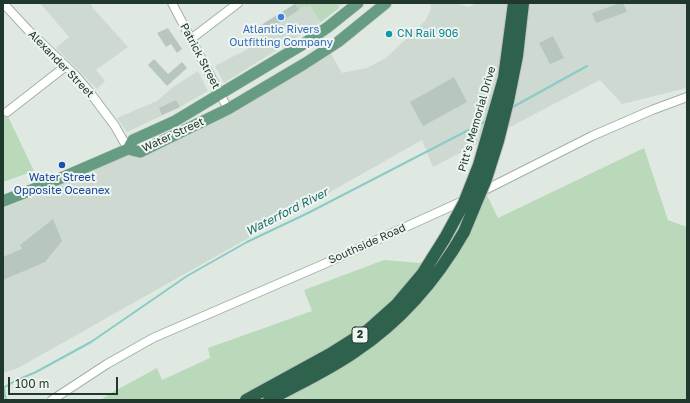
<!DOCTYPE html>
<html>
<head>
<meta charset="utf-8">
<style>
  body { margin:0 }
  #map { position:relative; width:690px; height:403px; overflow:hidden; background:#dfe9e2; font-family:"Golos Text",sans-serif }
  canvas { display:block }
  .frame { position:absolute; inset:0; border:4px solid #21382d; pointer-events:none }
  .scale { position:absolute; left:8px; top:377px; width:110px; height:18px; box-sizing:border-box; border:2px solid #21382d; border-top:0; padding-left:5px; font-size:12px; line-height:14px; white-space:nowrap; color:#21382d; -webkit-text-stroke:3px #eff6f1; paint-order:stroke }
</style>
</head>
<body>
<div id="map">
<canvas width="690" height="403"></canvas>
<div class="frame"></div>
<div class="scale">100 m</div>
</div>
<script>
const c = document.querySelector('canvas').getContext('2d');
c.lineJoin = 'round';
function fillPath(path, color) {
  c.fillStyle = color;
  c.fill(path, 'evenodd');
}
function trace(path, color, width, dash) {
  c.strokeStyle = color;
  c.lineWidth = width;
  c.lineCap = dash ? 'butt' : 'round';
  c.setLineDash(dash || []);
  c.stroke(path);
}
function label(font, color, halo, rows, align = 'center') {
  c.font = font + ' "Golos Text",sans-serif';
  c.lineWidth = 4;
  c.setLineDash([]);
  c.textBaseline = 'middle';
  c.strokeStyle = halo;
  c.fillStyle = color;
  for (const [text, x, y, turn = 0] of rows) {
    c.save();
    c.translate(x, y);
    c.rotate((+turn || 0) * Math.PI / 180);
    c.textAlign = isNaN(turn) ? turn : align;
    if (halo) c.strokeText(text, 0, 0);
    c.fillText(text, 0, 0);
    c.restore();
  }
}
fillPath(new Path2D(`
  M40 3H90L93 8 128 47 96 70 105 81 97 89 56 48 69 37Z
  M296 3H344L321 22 224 83 215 66 263 41 256 28Z
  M430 3H456L468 7 477 3H687V88L622 104 600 80 433 167 422 140 18 368 3 373V201L128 149 140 152 328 49 342 73 367 68 386 58 425 21 430 12 431 7Z
  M198 71 208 91 180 107 127 132 117 118 157 101 173 87Z`), '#cdd9d1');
fillPath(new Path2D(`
  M296 3H338L337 5 339 8 321 22 310 5 306 7 305 5 299 9 295 4Z
  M3 106 34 171 3 182Z
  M644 148 668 220 687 227V400H101L109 394 157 368 162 380 210 358 208 348 312 311 304 290 384 260 419 263 463 247 486 193 498 218Z`), '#b9d9ba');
trace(new Path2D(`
  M511 108 587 66
  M3 388 15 381 36 372 91 342 187 276 247 242 308 213 486 121
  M4 388 5 396 6 399`), '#8acbc6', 2);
fillPath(new Path2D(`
  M620 3H623L627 12 596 23 592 13Z
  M295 4 299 10 267 30 263 24Z
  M168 28 182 49 177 53 171 44 166 47 157 33Z
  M553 36 564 58 550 64 539 43Z
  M154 59 168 74 182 62 187 68 167 86 148 65Z
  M454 77 467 102 423 126 410 102Z
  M176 100 180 107 162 115 159 108Z
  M53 219 62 241 45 262 3 280V257L22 249 20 245Z`), '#b7c7bd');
const minor = new Path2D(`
  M3 3 28 30 76 76 88 90 115 126 128 149
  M172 3 228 109
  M191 39 238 3
  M7 112 66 66
  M479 193 592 136 652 110 687 97
  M52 400 107 364 153 338 324 264 465 200`);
const major = new Path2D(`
  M128 149 140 152 228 109 304 64 338 42 386 3
  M128 149 133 140 175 121 305 43 328 27 358 3
  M3 201 47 184 128 149`);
const highway = new Path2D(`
  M246 400 330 354 368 330 396 305 423 273 445 238
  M269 400C298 384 329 370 356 351 401 321 437 279 464 232`);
trace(minor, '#a2b0a8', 10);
trace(major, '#bcc3c0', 12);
trace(highway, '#bcc3c0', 14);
trace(minor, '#fff', 8);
trace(major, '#669c82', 11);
trace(highway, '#2f624c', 12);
const highwayBridge = new Path2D(`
  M464 232 486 179 498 141 508 101 517 56 523 3
  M445 238 464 203 479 165 504 78 514 3`);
trace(highwayBridge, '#bcc3c0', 14, []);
trace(highwayBridge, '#2f624c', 12);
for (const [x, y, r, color] of [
  [281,17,4,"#3f7fe0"],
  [389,34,4,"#0f9aa8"],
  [62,165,4,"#1a4fb4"]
]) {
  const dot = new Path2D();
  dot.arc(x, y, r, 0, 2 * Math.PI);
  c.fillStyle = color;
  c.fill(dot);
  trace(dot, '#eff6f1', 1.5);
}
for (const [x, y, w] of [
  [360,335,16]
]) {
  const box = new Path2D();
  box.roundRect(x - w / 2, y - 8, w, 16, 3);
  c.fillStyle = '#eff6f1';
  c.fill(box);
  trace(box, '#21382d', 1);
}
label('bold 10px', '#21382d', null, [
  ["2",360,335]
]);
label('11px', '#366cbe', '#eff6f1', [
  ["Atlantic Rivers",281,30],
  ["Outfitting Company",281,43]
]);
label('11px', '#0d838f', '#eff6f1', [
  ["CN Rail 906",397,34]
], 'left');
label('11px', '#21382d', '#eff6f1', [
  ["Patrick Street",200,56,62],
  ["Alexander Street",61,64,46],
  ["Pitt's Memorial Drive",477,119,-74],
  ["Water Street",173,135,-25],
  ["Southside Road",367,244,-24]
]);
label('11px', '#164399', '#eff6f1', [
  ["Water Street",62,178],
  ["Opposite Oceanex",62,191]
]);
label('italic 12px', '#206f6a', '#eff6f1', [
  ["Waterford River",287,212,-27]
]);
</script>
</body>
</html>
